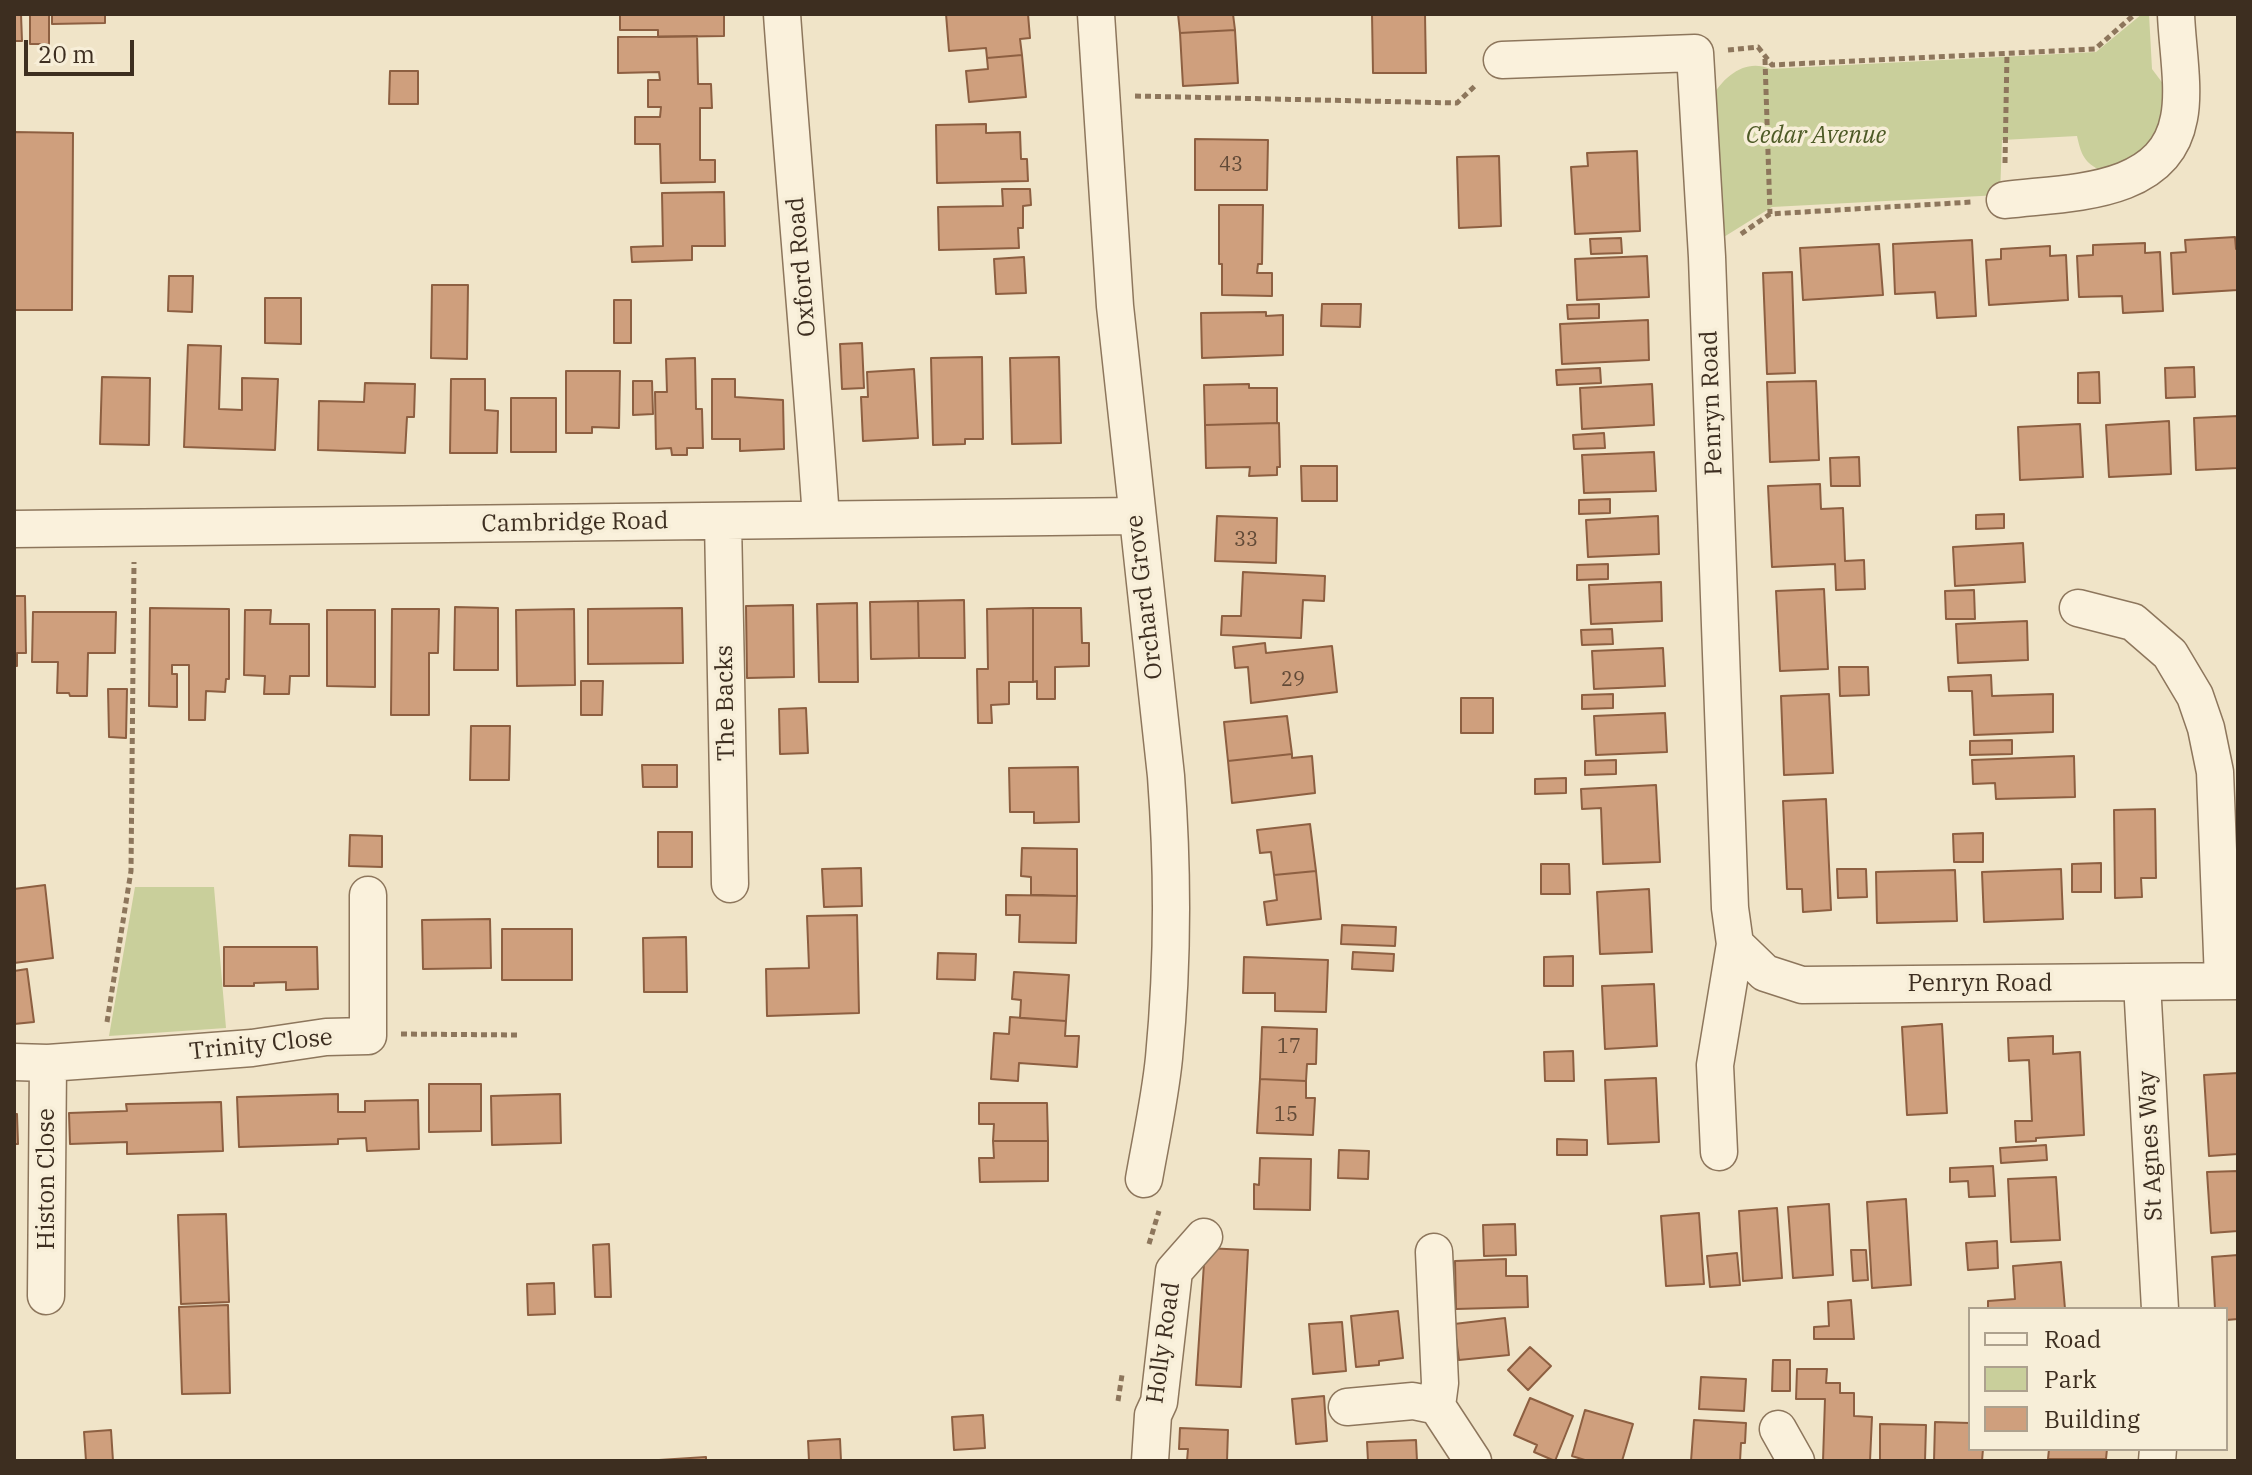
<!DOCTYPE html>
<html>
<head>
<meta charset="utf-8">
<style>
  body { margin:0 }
  #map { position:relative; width:2252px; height:1475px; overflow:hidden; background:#f0e4c8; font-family:"IBM Plex Serif",serif }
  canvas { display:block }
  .frame { position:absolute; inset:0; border:16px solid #3d2e20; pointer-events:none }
  .legend { position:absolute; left:1968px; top:1307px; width:260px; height:144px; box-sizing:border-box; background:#f7eed8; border:2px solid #ada18e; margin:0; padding:10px 14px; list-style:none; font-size:24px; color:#3d2e20 }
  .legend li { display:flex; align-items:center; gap:16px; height:40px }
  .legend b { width:40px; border:2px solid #ada18e }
  .scale { position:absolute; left:24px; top:40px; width:110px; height:36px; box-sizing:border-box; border:4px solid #3d2e20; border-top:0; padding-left:10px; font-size:24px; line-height:28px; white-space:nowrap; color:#3d2e20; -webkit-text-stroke:6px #f7eed8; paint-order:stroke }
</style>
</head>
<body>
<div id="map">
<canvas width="2252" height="1475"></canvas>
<div class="frame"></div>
<ul class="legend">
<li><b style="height:10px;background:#faf1dc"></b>Road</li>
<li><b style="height:22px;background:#c9cf9b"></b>Park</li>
<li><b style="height:22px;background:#cf9f7d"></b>Building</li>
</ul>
<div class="scale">20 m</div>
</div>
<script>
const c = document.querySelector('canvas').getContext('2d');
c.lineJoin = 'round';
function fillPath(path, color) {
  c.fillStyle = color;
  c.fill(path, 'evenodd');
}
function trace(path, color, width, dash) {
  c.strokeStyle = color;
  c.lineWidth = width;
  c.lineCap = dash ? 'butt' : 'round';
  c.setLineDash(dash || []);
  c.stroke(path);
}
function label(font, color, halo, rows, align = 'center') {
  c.font = font + ' "IBM Plex Serif",serif';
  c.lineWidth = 7;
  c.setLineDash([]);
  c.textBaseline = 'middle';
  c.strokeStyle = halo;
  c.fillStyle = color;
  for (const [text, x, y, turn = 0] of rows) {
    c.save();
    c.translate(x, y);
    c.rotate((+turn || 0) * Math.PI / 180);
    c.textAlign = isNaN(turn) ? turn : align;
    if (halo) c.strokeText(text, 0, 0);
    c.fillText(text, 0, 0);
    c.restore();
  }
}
fillPath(new Path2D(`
  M2142 14H2149L2152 69 2164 85 2163 119 2153 139 2137 157 2102 171C2084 163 2081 154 2077 136L2002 140 2000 195 1772 207 1719 240 1712 97C1724 76 1746 58 1770 69L2096 52Z
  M135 887H214L226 1028 109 1036Z`), '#c9cf9b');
const building = new Path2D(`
  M14 14H21L22 41H14Z
  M30 14H49V44H30Z
  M52 14H105V23L52 24Z
  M620 14H724V36L658 37V30H620Z
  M946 14H1028L1030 38 1020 39 1022 55 987 58 986 48 949 51Z
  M1178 14H1233L1235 30 1180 33Z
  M1372 14H1425L1426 73H1373Z
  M1235 30 1238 83 1183 86 1180 33Z
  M697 36 698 84H711L712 108H700V160H715V182L661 183 660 144H635V117H660L661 107H648V80H660L659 72 618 73V37Z
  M1022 55 1026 97 969 102 966 71 988 69 987 58Z
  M390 71H418V104H389Z
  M986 124V133L1020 132 1021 159H1027L1028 181 937 183 936 125Z
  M14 132 73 133 72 310H14Z
  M1195 139 1268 140 1267 190H1195Z
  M1637 151 1640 231 1575 234 1571 167 1588 166 1587 153Z
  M1499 156 1501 226 1459 228 1457 157Z
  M1002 189H1030L1031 205 1023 206V228H1018L1019 248 939 250 938 207 1003 206Z
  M724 192 725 246H692V260L632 262 631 247 663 246 662 193Z
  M1219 205H1263L1262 264H1258L1257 273H1272V296L1222 295V264H1219Z
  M2235 237 2236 249H2238V290L2173 294 2171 253 2186 252 2185 240Z
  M1621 238 1622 253 1591 254 1590 239Z
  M1972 240 1976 316 1937 318 1935 292 1895 294 1893 244Z
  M2145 243V253L2160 252 2163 311 2123 313 2122 296 2079 297 2077 256 2093 255V245Z
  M1879 244 1883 295 1803 300 1800 248Z
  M2050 246V256L2066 255 2068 300 1989 305 1986 260 2001 259V249Z
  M1647 256 1649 297 1577 300 1575 259Z
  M1024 257 1026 293 996 294 994 259Z
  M1792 272 1795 373 1767 374 1763 273Z
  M169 276H193L192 312 168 311Z
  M432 285H468L467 359 431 358Z
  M265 298H301V344L265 343Z
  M614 300H631V343H614Z
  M1322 304H1361L1360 327 1321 326Z
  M1599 304V318L1568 319 1567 305Z
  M1266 312V316L1283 315V355L1202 358 1201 313Z
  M1648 320 1649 360 1562 364 1560 324Z
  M862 343 864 388 842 389 840 344Z
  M188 345 221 346 219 409 242 410V378L278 379 275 450 184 447Z
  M982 357 983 439H965V444L933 445 931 358Z
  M1059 357 1061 443 1012 444 1010 358Z
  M695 358 696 409H702L703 448H687V455H672L671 448 656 449 655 392H667L666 359Z
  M2194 367 2195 397 2166 398 2165 368Z
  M1600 368 1601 383 1557 385 1556 370Z
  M914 369 918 438 863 441 861 397H868L867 372Z
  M566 371H620L619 428 592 427V433H566Z
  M2099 372 2100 403H2078V373Z
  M102 377 150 378 149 445 100 444Z
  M451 379H485V410L498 411 497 453H450Z
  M712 379H735V397L783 400 784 449 740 451V439H712Z
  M633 381H652L653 414 633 415Z
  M1816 381 1819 460 1770 462 1767 382Z
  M365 383 415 384 414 417H407L405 453 318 450 319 401 364 402Z
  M1249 384V388H1277V423L1205 425 1204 385Z
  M1652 384 1654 425 1582 429 1580 388Z
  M511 398H556V452H511Z
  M2238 416V468L2196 470 2194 418Z
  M2169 421 2171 474 2109 477 2106 425Z
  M1279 423 1280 467H1277V475L1249 476 1250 467 1206 468 1205 425Z
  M2080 424 2083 477 2020 480 2018 427Z
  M1604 433 1605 448 1574 449 1573 435Z
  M1654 452 1656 491 1584 493 1582 455Z
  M1859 457 1860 486H1831L1830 458Z
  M1301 466H1337V501H1302Z
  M1820 484 1821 509 1843 508 1845 561 1864 560 1865 589 1836 590 1835 564 1772 567 1768 486Z
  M1610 499V513L1579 514V500Z
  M2004 514V528L1976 529V515Z
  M1217 516 1277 518 1276 563 1215 561Z
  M1658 516 1659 554 1588 557 1586 520Z
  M2023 543 2025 582 1955 586 1953 547Z
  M1608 564V579L1577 580V565Z
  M1243 572 1325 576 1324 601 1303 600 1301 638 1221 635 1222 616H1241Z
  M1661 582 1662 621 1591 624 1589 585Z
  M1824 589 1828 669 1780 671 1776 591Z
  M1974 590 1975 619H1946L1945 591Z
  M14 596H25L26 653H17V666H14Z
  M964 600 965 658H919L918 601Z
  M918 601 919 658 871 659 870 602Z
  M857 603 858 682H819L817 604Z
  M793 605 794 677 747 678 746 606Z
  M455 607 498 608V670H454Z
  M150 608 229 609V679H226L225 692 206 691 205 720H189V665H172V674H177V707L149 706Z
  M682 608 683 663 588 664V609Z
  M1033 608V682H1009V704L991 705 992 723H978L977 669H988L987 609Z
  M1033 608H1081L1082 643H1089V666L1055 667V699H1037V681L1033 682Z
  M392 609H439L438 653H429V715H391Z
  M574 609 575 685 517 686 516 610Z
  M245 610H271L270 624H309V676H290L289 694H264L265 676 244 675Z
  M327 610H375V687L327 686Z
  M33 612H116L115 653H88L87 696H70L69 693H57L58 662H32Z
  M2027 621 2028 660 1958 663 1956 624Z
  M1612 629 1613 644 1582 645 1581 630Z
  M1265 643 1266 653 1332 646 1337 692 1251 703 1248 667 1235 668 1233 647Z
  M1663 648 1665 686 1594 689 1592 651Z
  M1839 667H1868L1869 695 1840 696Z
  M1991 675 1992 696 2053 694V732L1974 735 1972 691H1949L1948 677Z
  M581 681H603L602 715H581Z
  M108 689H127L126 738 109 737Z
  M1613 694V708L1582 709V695Z
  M1829 694 1833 773 1784 775 1781 696Z
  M1461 698H1493V733H1461Z
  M806 708 808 753 780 754 779 709Z
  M1665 713 1667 752 1596 755 1594 716Z
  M1287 716 1292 754 1228 761 1224 722Z
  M471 726H510L509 780H470Z
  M2012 740V754L1970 755V741Z
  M1292 754V758L1312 756 1315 793 1232 803 1228 761Z
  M2074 756 2075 797 1996 799 1995 783 1973 784 1972 760Z
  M1616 760V774L1585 775V761Z
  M642 765H677V787H643Z
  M1078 767 1079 822 1034 823V812H1010L1009 768Z
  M1566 778V793L1535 794V779Z
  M1656 785 1660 862 1603 864 1601 808 1582 809 1581 789Z
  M1826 799 1831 910 1803 912 1802 889H1787L1783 801Z
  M2155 809 2156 878H2141L2142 897 2115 898 2114 810Z
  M1310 824 1316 871 1274 875 1271 852 1260 853 1257 830Z
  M658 832H692V867H658Z
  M1983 833V862H1954L1953 834Z
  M350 835 382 836V867L349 866Z
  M1022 848 1077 849V896L1031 895V877L1021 876Z
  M2101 863V892H2072V864Z
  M1541 864H1569L1570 894H1541Z
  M861 868 862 906 824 907 822 869Z
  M1837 869H1866L1867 897 1838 898Z
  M2061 869 2063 919 1984 922 1982 872Z
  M1955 870 1957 921 1877 923 1876 872Z
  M1316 871 1321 919 1267 925 1264 902 1277 900 1274 875Z
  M45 885 53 958 14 963V889Z
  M1649 889 1652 952 1600 954 1597 892Z
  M1006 895 1077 896 1076 943 1019 942 1020 915H1006Z
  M857 915 859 1013 767 1016 766 969 809 968 807 916Z
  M490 919 491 968 423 969 422 920Z
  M1342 925 1396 927 1395 946 1341 944Z
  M502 929H572V980H502Z
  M686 937 687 992H644L643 938Z
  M224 947H317L318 989 286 990V982L254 983V986H224Z
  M1353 952 1394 954 1393 971 1352 969Z
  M938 953 976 954 975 980 937 979Z
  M1573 956V986H1544V957Z
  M1244 957 1328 960 1326 1012 1275 1011V993H1243Z
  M27 969 34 1022 14 1024V971Z
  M1014 972 1069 975 1066 1021 1020 1018 1021 1000 1012 999Z
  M1654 984 1657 1046 1605 1049 1602 986Z
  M1010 1017 1066 1021 1065 1036H1079L1077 1067 1019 1063 1018 1081 991 1079 994 1033 1009 1034Z
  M1942 1024 1947 1113 1907 1115 1902 1027Z
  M1262 1027 1317 1029 1316 1064H1307L1306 1081 1260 1079Z
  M2053 1036V1054L2080 1052 2084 1135 2036 1138V1141L2016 1142 2015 1121H2032L2029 1060 2009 1061 2008 1038Z
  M1573 1051 1574 1081H1545L1544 1052Z
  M2238 1073V1154L2209 1156 2204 1075Z
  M1656 1078 1659 1142 1608 1144 1605 1080Z
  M1260 1079 1306 1081V1098H1315L1313 1135 1257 1133Z
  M429 1084H481V1131L429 1132Z
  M338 1094V1112H365V1101L418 1100 419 1149 367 1151 366 1138 338 1139V1144L239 1147 237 1097Z
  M560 1094 561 1143 492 1145 491 1096Z
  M221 1102 223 1151 127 1154V1142L70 1144 69 1113 127 1111 126 1104Z
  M979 1103H1047L1048 1141H993L994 1124H979Z
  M14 1114H17L18 1144H14Z
  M1557 1139 1587 1140V1155H1557Z
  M993 1141H1048V1181L980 1182 979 1158H994Z
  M2046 1145 2047 1160 2001 1163 2000 1148Z
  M1339 1150 1369 1151 1368 1179 1338 1178Z
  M1260 1158 1311 1159 1310 1210 1254 1209V1184L1259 1185Z
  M1993 1166 1995 1196 1969 1197 1968 1181 1950 1182V1168Z
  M2238 1171V1231L2211 1233 2207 1172Z
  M2056 1177 2060 1240 2011 1242 2008 1179Z
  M1906 1199 1911 1285 1872 1288 1867 1202Z
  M1829 1204 1833 1275 1793 1278 1788 1207Z
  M1777 1208 1782 1278 1743 1281 1739 1211Z
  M1699 1213 1704 1284 1666 1286 1661 1216Z
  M226 1214 229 1302 181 1304 178 1215Z
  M1515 1224 1516 1255 1484 1256 1483 1225Z
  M1997 1241 1998 1268 1968 1270 1966 1243Z
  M609 1244 611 1297H595L593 1245Z
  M1205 1248 1248 1250 1241 1387 1196 1385Z
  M1851 1250H1866L1868 1280 1853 1281Z
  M1737 1253 1740 1285 1710 1287 1707 1256Z
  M2238 1255V1319L2226 1320V1309H2215L2212 1257Z
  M1506 1259V1276H1527L1528 1307 1456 1309 1455 1261Z
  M2061 1262 2065 1309H1988V1301L2015 1299 2013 1266Z
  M554 1283 555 1314 528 1315 527 1284Z
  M1851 1300 1854 1339H1814V1327L1829 1326 1828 1302Z
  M228 1305 230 1393 182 1394 179 1307Z
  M1398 1311 1403 1358 1379 1361V1365L1356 1367 1351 1316Z
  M1505 1318 1509 1355 1459 1360 1454 1324Z
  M1342 1322 1346 1371 1313 1374 1309 1324Z
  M1530 1347 1551 1366 1528 1390 1508 1370Z
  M1773 1360H1790V1391H1772Z
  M1797 1369H1827L1826 1383H1840V1393H1854V1416L1872 1417 1870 1461H1823L1825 1399H1796Z
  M1701 1377 1746 1379 1744 1411 1699 1409Z
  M1324 1396 1327 1441 1296 1444 1292 1399Z
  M1530 1398 1573 1416 1555 1461 1534 1452 1537 1445 1514 1435Z
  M1585 1410 1633 1424 1622 1461H1588L1572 1456Z
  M983 1415 985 1448 954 1450 952 1417Z
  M1694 1420 1746 1423 1745 1443H1741L1740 1461H1691Z
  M1935 1422 1970 1423V1449H1983L1982 1461H1934Z
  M1880 1424 1926 1425 1925 1461H1880Z
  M1180 1428 1228 1430 1227 1461H1187L1188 1449H1179Z
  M111 1430 113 1461H86L84 1432Z
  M840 1439 841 1461H809L808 1441Z
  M1416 1440 1417 1461H1368L1367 1442Z
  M2049 1449H2107L2106 1459H2048Z
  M706 1457V1461H659V1460Z`);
fillPath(building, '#cf9f7d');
trace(building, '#8d5f41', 2);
const minor = new Path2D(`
  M782 14C794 183 810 351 821 519
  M1096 14 1115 306 1166 776C1173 870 1173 964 1164 1058 1160 1098 1151 1139 1144 1179
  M1502 60 1695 53 1707 257 1730 908 1735 944 1765 973 1802 985 2238 981
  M2005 200C2067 192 2165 196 2179 118 2185 88 2177 45 2176 14
  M723 521 730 884
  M14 529 1136 516
  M2078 608 2133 622 2170 654 2195 696 2206 728 2215 772 2223 980
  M2142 983 2160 1309
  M14 1062 48 1063 160 1055 252 1048 326 1037 368 1036V895
  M1719 1152 1715 1065 1735 944
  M1434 1252 1440 1383 1437 1406
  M46 1296 48 1063
  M1347 1407 1413 1401 1437 1406 1473 1461
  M1778 1429 1796 1461
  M1150 1461 1153 1415 1159 1402 1174 1271 1204 1237
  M2157 1461 2158 1449`);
trace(minor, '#8d765c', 39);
trace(new Path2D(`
  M1728 50 1758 47 1772 65 2095 49 2135 14
  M1765 59 1770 214
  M1135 96 1457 103 1477 84
  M2005 163 2007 53
  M1741 234 1770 214 1972 202
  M107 1022 131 871 134 562
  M401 1034 520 1035
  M1149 1244 1159 1211
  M1118 1401 1122 1375`), '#8d765c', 5, [6, 4]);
trace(minor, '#faf1dc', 36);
label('20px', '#624a37', null, [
  ["43",1231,165],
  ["33",1246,540],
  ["29",1293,680],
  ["17",1289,1047],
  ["15",1286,1115]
]);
label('italic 24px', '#4d5a26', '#f7eed8', [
  ["Cedar Avenue",1816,136]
]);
label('24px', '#3d2e20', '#f7eed8', [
  ["Oxford Road",802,267,-95],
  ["Penryn Road",1712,403,-92],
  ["Cambridge Road",575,523,-1],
  ["Orchard Grove",1145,597,-97],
  ["The Backs",726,703,-91],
  ["Penryn Road",1980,984],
  ["Trinity Close",261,1045,-6],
  ["St Agnes Way",2151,1146,-93],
  ["Histon Close",47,1179,-90],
  ["Holly Road",1164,1343,-82]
]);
</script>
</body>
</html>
